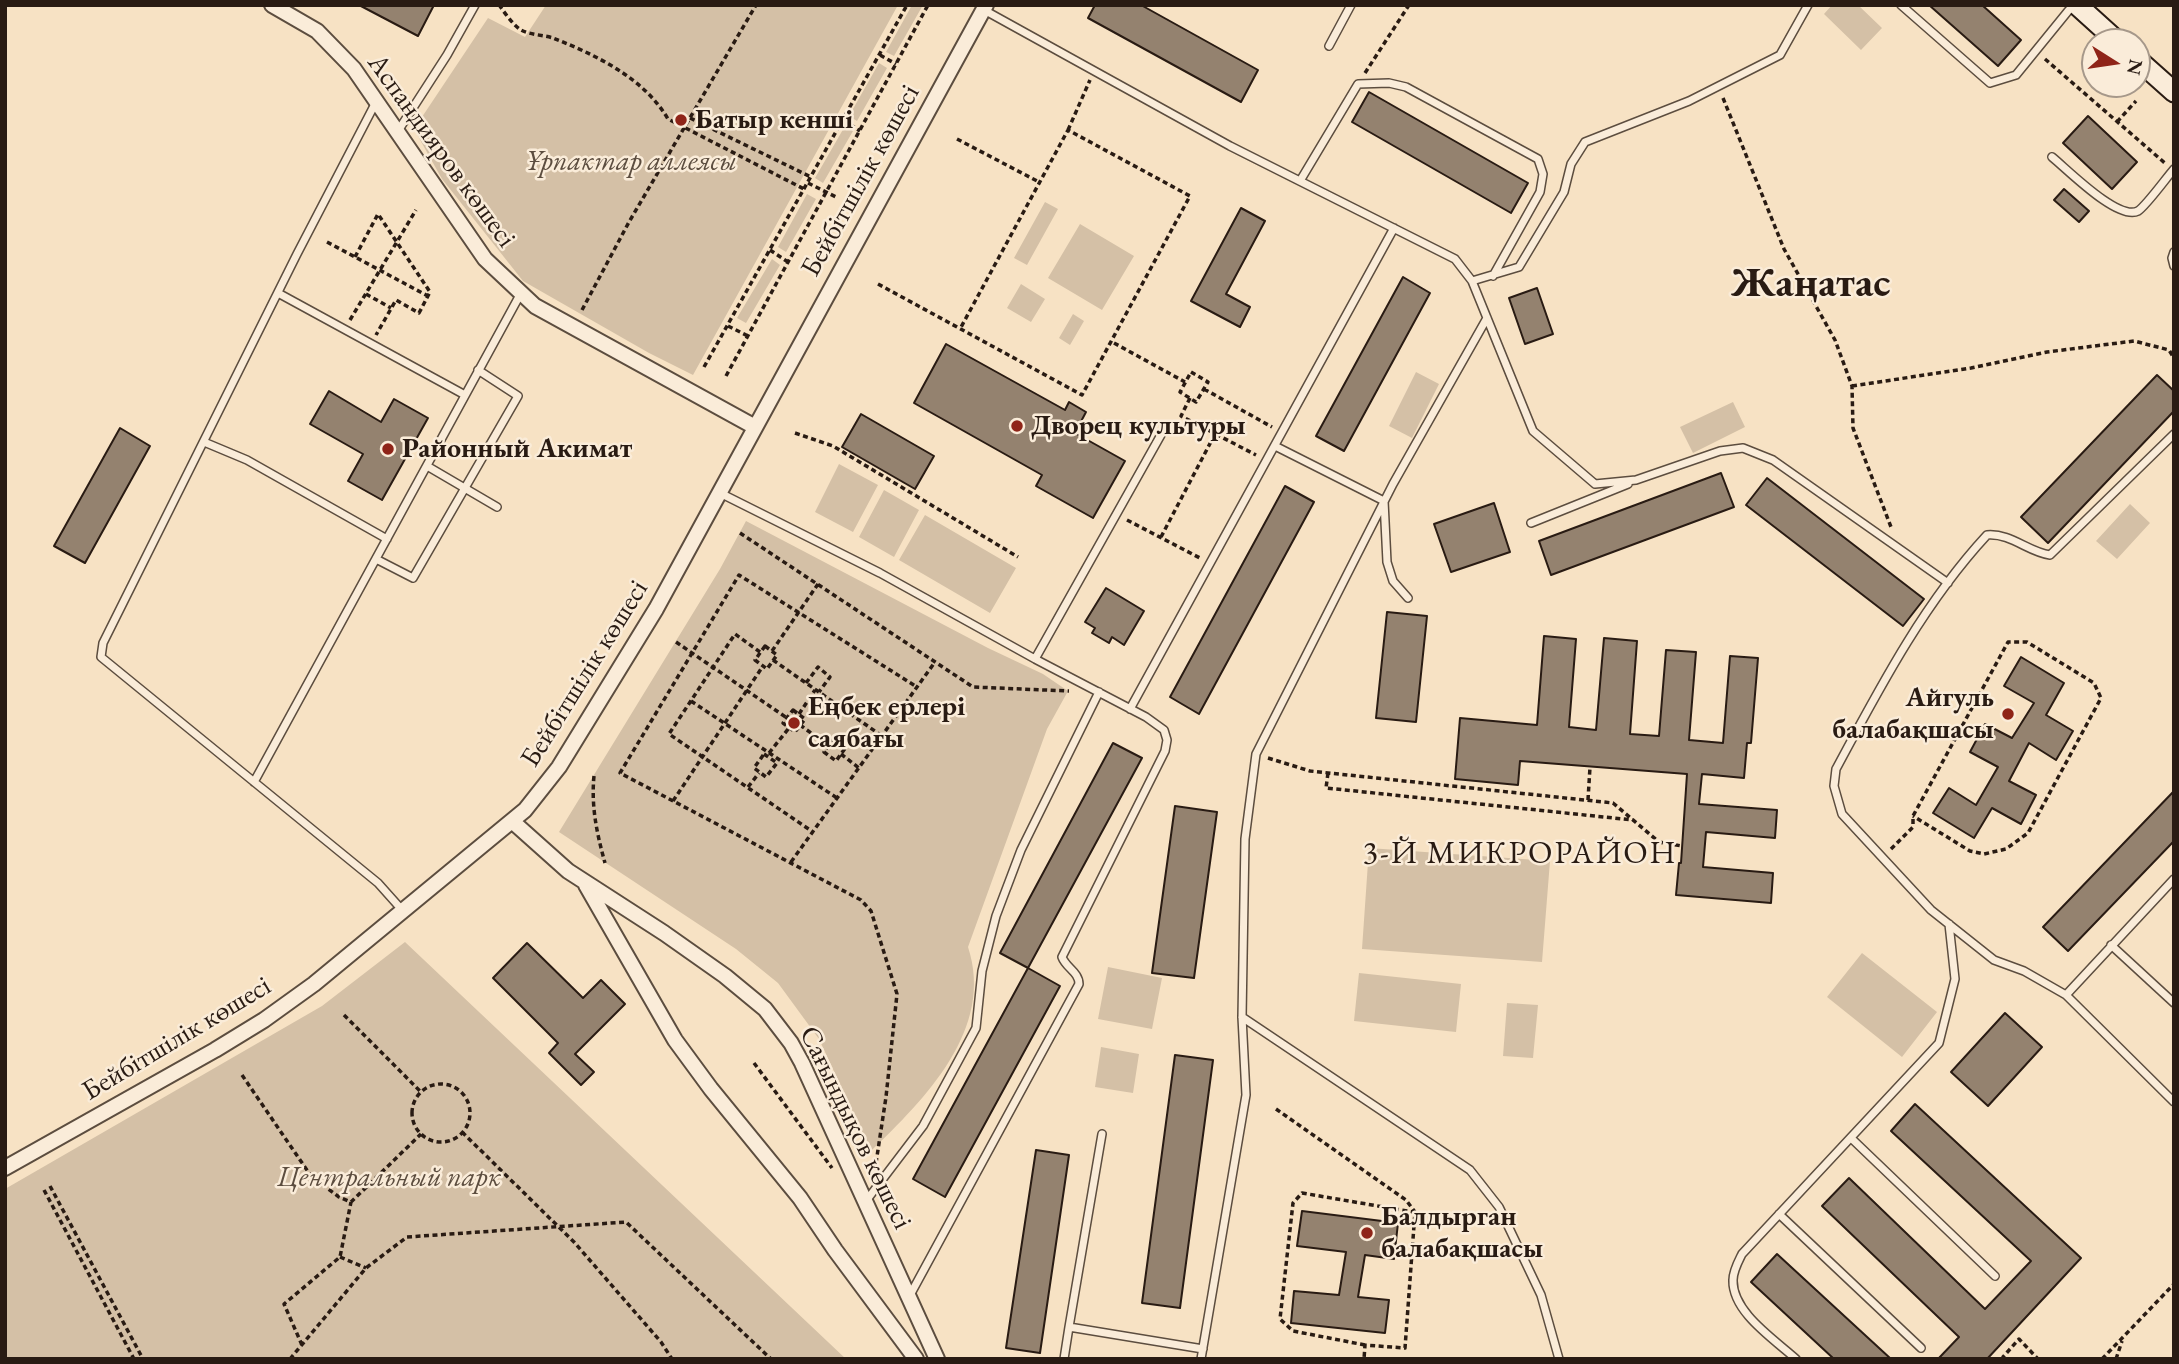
<!DOCTYPE html>
<html>
<head>
<meta charset="utf-8">
<style>
  body { margin:0 }
  #map { position:relative; width:2179px; height:1364px; overflow:hidden; background:#f7e2c4; font-family:"EB Garamond",serif }
  canvas { display:block }
  .frame { position:absolute; inset:0; border:7px solid #291b13; pointer-events:none }
  .north { position:absolute; left:2081px; top:28px; width:70px; height:70px; box-sizing:border-box; background:#faecd9; border:2px solid #a6988a; border-radius:50%; rotate:102deg; font-size:19px; font-weight:700; line-height:28px; text-align:center; color:#291b13 }
  .north::after { content:''; display:block; margin:auto; width:24px; height:32px; background:#8f2418; clip-path:polygon(50% 0,100% 100%,50% 72%,0 100%) }
</style>
</head>
<body>
<div id="map">
<canvas width="2179" height="1364"></canvas>
<div class="frame"></div>
<div class="north">N</div>
</div>
<script>
const c = document.querySelector('canvas').getContext('2d');
c.lineJoin = 'round';
function fillPath(path, color) {
  c.fillStyle = color;
  c.fill(path, 'evenodd');
}
function trace(path, color, width, dash) {
  c.strokeStyle = color;
  c.lineWidth = width;
  c.lineCap = dash ? 'butt' : 'round';
  c.setLineDash(dash || []);
  c.stroke(path);
}
function label(font, color, halo, rows, align = 'center') {
  c.font = font + ' "EB Garamond",serif';
  c.lineWidth = 5;
  c.setLineDash([]);
  c.textBaseline = 'middle';
  c.strokeStyle = halo;
  c.fillStyle = color;
  for (const [text, x, y, turn = 0] of rows) {
    c.save();
    c.translate(x, y);
    c.rotate((+turn || 0) * Math.PI / 180);
    c.textAlign = isNaN(turn) ? turn : align;
    if (halo) c.strokeText(text, 0, 0);
    c.fillText(text, 0, 0);
    c.restore();
  }
}
fillPath(new Path2D(`
  M546 5H898L693 375 649 353 523 281 442 179 414 129 488 18 525 37Z
  M912 5H923L894 56 886 52Z
  M1832 5H1858L1882 28 1861 50 1824 14Z
  M879 63 887 68 857 121 849 116Z
  M845 126 853 131 823 183 815 178Z
  M807 194 816 199 786 252 778 247Z
  M1045 202 1058 209 1027 265 1014 258Z
  M1080 224 1134 256 1102 310 1048 278Z
  M772 259 780 265 746 323 737 318Z
  M1021 284 1045 299 1031 322 1007 308Z
  M1073 314 1084 321 1070 345 1059 338Z
  M1416 372 1439 384 1412 438 1389 426Z
  M1733 402 1745 427 1693 453 1680 427Z
  M839 464 878 485 853 532 815 512Z
  M884 490 919 510 894 557 859 537Z
  M2130 504 2150 523 2117 559 2096 541Z
  M925 515 1016 568 990 613 899 560Z
  M746 521 988 648 1043 674 1068 691 1047 729 968 947C995 1029 925 1099 871 1151L819 1039 778 983 736 949 559 832 720 569Z
  M1369 848 1550 861 1542 962 1362 949Z
  M405 942 846 1359H5V1189L322 1006Z
  M1862 953 1937 1012 1902 1057 1827 997Z
  M1108 967 1162 978 1152 1029 1098 1019Z
  M1359 973 1461 984 1456 1032 1354 1021Z
  M1507 1003 1538 1005 1533 1058 1503 1056Z
  M1101 1047 1139 1054 1133 1093 1095 1087Z`), '#d4c0a6');
const building = new Path2D(`
  M359 5H434L418 36Z
  M1095 5H1141L1258 70 1241 102 1088 18Z
  M1929 5H1982L2021 40 1998 66Z
  M1369 92 1528 183 1511 213 1352 122Z
  M2088 116 2137 162 2112 189 2063 143Z
  M2064 189 2089 211 2079 222 2054 200Z
  M1241 208 1265 221 1226 294 1250 307 1240 327 1191 301Z
  M1403 277 1430 293 1344 451 1316 436Z
  M1537 288 1553 334 1525 344 1509 298Z
  M946 344 1065 410 1069 402 1086 412 1075 433 1125 461 1093 518 1036 486 1042 475 914 403Z
  M2157 375 2174 391V411L2048 543 2021 517Z
  M329 391 381 422 394 399 428 418 382 500 348 481 363 454 310 424Z
  M861 414 934 456 915 489 842 447Z
  M120 428 150 446 85 563 54 546Z
  M1721 473 1734 507 1551 575 1539 541Z
  M1767 478 1924 599 1903 626 1746 505Z
  M1285 486 1314 502 1199 714 1170 697Z
  M1494 503 1510 552 1451 572 1434 524Z
  M1106 588 1144 611 1124 645 1112 637 1109 643 1092 633 1095 628 1085 622Z
  M1387 612 1427 616 1416 722 1376 718Z
  M1544 636 1576 639 1569 727 1596 730 1604 638 1637 641 1630 734 1659 736 1666 650 1696 652 1689 740 1723 743 1730 656 1758 658 1751 743H1747L1744 778 1702 774 1699 804 1777 810 1775 838 1706 832 1703 867 1773 873 1771 903 1676 895 1679 863H1681L1687 774 1520 761 1518 785 1455 779 1460 718 1537 725Z
  M2021 657 2064 683 2046 715 2073 731 2056 760 2029 743 2009 781 2036 795 2021 824 1992 808 1974 838 1933 813 1949 788 1976 805 1998 767 1970 752 1985 724 2012 738 2034 703 2004 686Z
  M1113 743 1142 758 1028 968 1000 953Z
  M2174 791V841L2068 951 2043 927Z
  M1175 806 1217 812 1194 978 1152 973Z
  M527 943 583 998 601 980 625 1004 575 1054 594 1072 581 1085 549 1053 558 1043 493 978Z
  M1028 968 1060 986 945 1197 913 1179Z
  M2005 1013 2042 1047 1988 1106 1951 1072Z
  M1175 1055 1213 1060 1180 1308 1142 1303Z
  M1915 1104 2081 1258 1987 1359H1938L1959 1337 1822 1206 1849 1178 1985 1309 2031 1261 1891 1131Z
  M1036 1150 1069 1155 1040 1353 1006 1348Z
  M1302 1211 1398 1223 1394 1259 1365 1255 1358 1297 1389 1300 1385 1333 1291 1323 1294 1291 1339 1295 1346 1252 1297 1246Z
  M1777 1254 1891 1359H1834L1751 1282Z`);
fillPath(building, '#94826f');
trace(building, '#291b13', 2);
const lane = new Path2D(`
  M1901 5 1990 83 2016 75 2073 5
  M984 10 1230 146 1455 259 1472 281 1533 431 1595 484 1636 480 1720 451 1743 448 1773 460 1948 583
  M1329 46 1351 5
  M376 102 297 254 103 643 101 657 378 883 403 911
  M398 131 447 55 475 5
  M2052 157C2068 170 2118 221 2138 211 2146 206 2167 177 2174 169
  M1300 181 1358 84 1389 83 1406 87 1538 159 1543 174 1540 192 1493 276
  M2174 252 2172 258 2174 266
  M1472 281 1519 267 1564 192 1571 164 1585 142 1689 101 1780 55 1808 5
  M278 293 465 395
  M2174 434 2050 555C2028 552 2011 533 1987 535 1924 603 1880 687 1836 769L1834 786 1842 814 1931 910 1994 960 2024 971 2066 995 2174 1102
  M204 442 247 460 387 539
  M1275 446 1384 501 1387 562 1393 581 1408 598
  M427 466 497 507
  M720 493 880 573 1035 659 1146 717 1164 730 1167 740 1165 751 1062 957C1066 968 1079 972 1079 984L909 1297
  M1531 523 1628 484
  M376 559 413 578 518 396 478 370
  M1035 659 1162 433
  M1130 709 1394 228
  M254 782 521 293
  M2111 945 2174 1003
  M2066 995 2174 879
  M1242 1017 1470 1170 1499 1207 1541 1295 1559 1359
  M1102 1134 1069 1327 1203 1349
  M1851 1138 1995 1276
  M866 1201 923 1126 976 1028 982 971 996 916 1021 850 1099 692
  M1779 1214 1921 1348
  M1064 1359 1069 1327
  M1201 1359 1246 1095 1242 1017 1245 839 1256 754 1393 484 1487 318
  M1796 1359C1774 1339 1732 1312 1733 1280 1733 1271 1738 1262 1742 1254L1939 1043 1955 979 1949 924`);
const street = new Path2D(`
  M272 5 317 31 354 69 485 259 535 306 755 427
  M512 821 568 871 664 933 725 976 765 1009 791 1043 802 1063 937 1359
  M586 885 675 1040 711 1089 800 1198 835 1250 916 1359
  M5 1168 215 1050 264 1020 314 984 525 810 559 767 656 609 986 5`);
const secondary = new Path2D(`
  M2077 5 2118 42
  M2137 59 2174 92`);
trace(lane, '#5c4d3f', 10);
trace(street, '#5c4d3f', 18);
trace(secondary, '#291b13', 23);
trace(new Path2D(`
  M499 5C505 13 512 24 521 30 530 35 544 35 553 38 596 55 644 78 668 119L804 189
  M880 55 896 64
  M2045 59 2166 164
  M1365 73 1409 5
  M1723 98 1784 249 1835 340 1852 386 1853 428 1891 527
  M690 118 811 177
  M843 120 860 131
  M2117 122 2136 101
  M1068 130 1090 80
  M957 139 1039 182
  M808 183 836 197
  M327 242 428 296
  M770 250 788 262
  M355 257 378 214 430 292 419 313 396 300 376 335
  M878 284 1082 395 1190 196 1068 130 960 329
  M366 294 391 308
  M582 310 629 222 756 5
  M350 320 416 210
  M728 326 748 336
  M1114 343 1185 382
  M704 367 907 5
  M1191 372 1208 382 1196 402 1180 392Z
  M726 376 928 5
  M1852 386 1971 368 2047 352 2134 341 2169 350 2174 358
  M1204 389 1272 427
  M1190 398 1181 416 1256 455
  M795 433 833 446 1018 557
  M1127 520 1200 558
  M740 533 973 687 1069 691
  M1161 537 1215 434
  M676 642 787 718
  M765 646 777 655 767 669 755 660Z
  M772 651 818 584
  M760 652 735 634 669 734 813 832
  M773 660 882 736
  M806 683 818 667 830 677 819 692
  M691 701 837 798
  M793 710 805 719 795 732 783 723Z
  M799 714 815 690
  M800 725 829 746
  M834 738 846 747 836 761 824 752Z
  M769 753 789 728
  M764 754 777 763 766 777 754 768Z
  M841 754 859 768
  M1268 758 1310 771 1613 803 1659 842 1682 846
  M1328 773 1326 788 1633 820
  M594 776C591 807 597 834 605 863
  M748 787 759 773
  M1588 800 1590 767
  M673 801 763 666
  M1891 849 1913 827V816L2008 642H2027L2094 683 2101 698 2028 833 2006 849 1984 854 1970 851 1913 816
  M791 862 935 662
  M344 1015 421 1092
  M754 1063 832 1168
  M242 1075 311 1176 339 1197 351 1202 421 1134
  M412 1113a29 29 0 1 1 58 0a29 29 0 1 1-58 0Z
  M1276 1109 1406 1200 1415 1212 1405 1348 1365 1345 1364 1359
  M462 1132 574 1242 661 1342 672 1359
  M876 1163 886 1097 897 994 871 911 861 900 620 773 739 575 917 687
  M50 1186 143 1359
  M44 1190 134 1359
  M340 1257 366 1268
  M302 1345 284 1304 340 1257 351 1202
  M1365 1345 1293 1331 1280 1319 1293 1203 1302 1193 1413 1212
  M290 1359 366 1268 407 1237 626 1222 771 1359
  M2005 1359 2003 1357 2019 1339 2038 1359
  M2102 1359 2174 1284
  M2116 1359 2122 1341`), '#291b13', 3.5, [5, 3.5]);
trace(lane, '#faecd9', 7);
trace(street, '#faecd9', 14);
trace(secondary, '#faecd9', 19);
for (const [x, y, r, color] of [
  [681,120,7,"#8f2418"],
  [1017,426,7,"#8f2418"],
  [388,449,7,"#8f2418"],
  [2008,714,7,"#8f2418"],
  [794,723,7,"#8f2418"],
  [1367,1233,7,"#8f2418"]
]) {
  const dot = new Path2D();
  dot.arc(x, y, r, 0, 2 * Math.PI);
  c.fillStyle = color;
  c.fill(dot);
  trace(dot, '#faecd9', 2.5);
}
label('bold 28px', '#291b13', '#faecd9', [
  ["Батыр кенші",695,120],
  ["Дворец культуры",1031,426],
  ["Районный Акимат",402,449],
  ["Айгуль",1994,698,"right"],
  ["балабақшасы",1994,730,"right"],
  ["Еңбек ерлері",808,707],
  ["саябағы",808,739],
  ["Балдырган",1381,1217],
  ["балабақшасы",1381,1249]
], 'left');
label('28px', '#291b13', '#faecd9', [
  ["Аспандияров көшесі",441,151,54],
  ["Бейбітшілік көшесі",861,181,-61],
  ["Бейбітшілік көшесі",585,674,-58],
  ["Бейбітшілік көшесі",177,1039,-31],
  ["Сағындықов көшесі",855,1128,64]
]);
label('italic 28px', '#5c4d3f', '#faecd9', [
  ["Ұрпактар аллеясы",631,162],
  ["Центральный парк",389,1178]
]);
c.letterSpacing = '2px';
label('32px', '#291b13', '#faecd9', [
  ["3-Й МИКРОРАЙОН",1520,854]
]);
c.letterSpacing = '0px';
label('bold 42px', '#291b13', '#faecd9', [
  ["Жаңатас",1811,285]
]);
</script>
</body>
</html>
